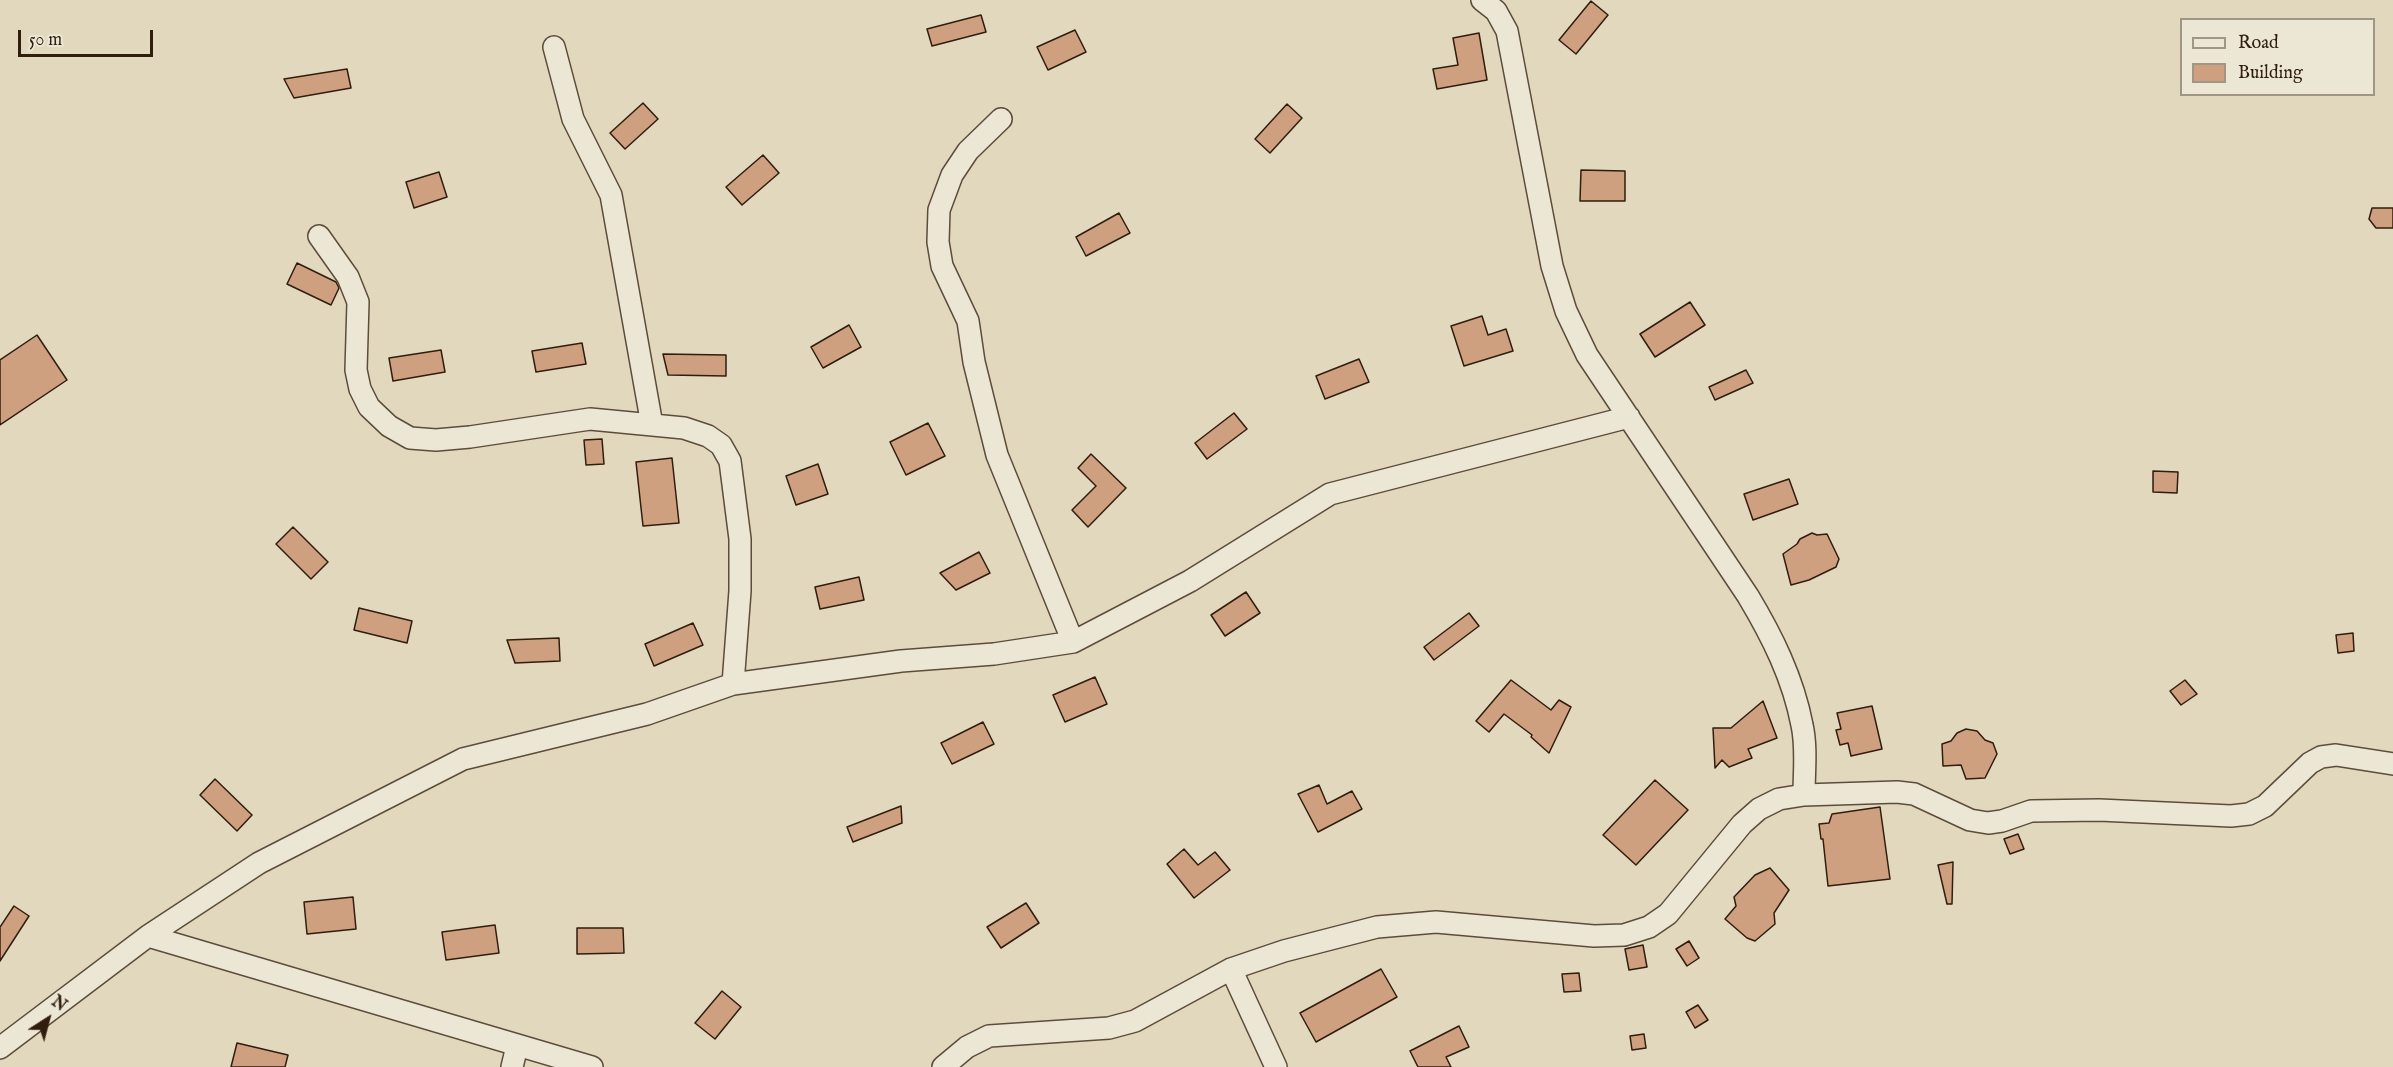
<!DOCTYPE html>
<html>
<head>
<meta charset="utf-8">
<style>
  body { margin:0 }
  #map { position:relative; width:2393px; height:1067px; overflow:hidden; background:#e1d8be; font-family:"IM FELL English",serif }
  canvas { display:block }
  .legend { position:absolute; left:2180px; top:18px; width:195px; height:78px; box-sizing:border-box; background:#ece6d5; border:2px solid #a19685; margin:0; padding:8px 10px; list-style:none; font-size:18px; color:#311d0e }
  .legend li { display:flex; align-items:center; gap:12px; height:30px }
  .legend b { width:30px; border:2px solid #a19685 }
  .north { position:absolute; left:18px; top:989px; width:60px; height:60px; -webkit-text-stroke:4px #ece6d5; paint-order:stroke; rotate:36deg; font-size:16px; font-weight:700; line-height:24px; text-align:center; color:#311d0e }
  .north::after { content:''; display:block; margin:auto; width:21px; height:27px; background:#311d0e; clip-path:polygon(50% 0,100% 100%,50% 72%,0 100%) }
  .scale { position:absolute; left:18px; top:30px; width:135px; height:27px; box-sizing:border-box; border:3px solid #311d0e; border-top:0; padding-left:8px; font-size:18px; line-height:21px; white-space:nowrap; color:#311d0e; -webkit-text-stroke:4px #ece6d5; paint-order:stroke }
</style>
</head>
<body>
<div id="map">
<canvas width="2393" height="1067"></canvas>
<ul class="legend">
<li><b style="height:8px;background:#ece6d5"></b>Road</li>
<li><b style="height:16px;background:#cfa07f"></b>Building</li>
</ul>
<div class="north">N</div>
<div class="scale">50 m</div>
</div>
<script>
const c = document.querySelector('canvas').getContext('2d');
c.lineJoin = 'round';
function fillPath(path, color) {
  c.fillStyle = color;
  c.fill(path, 'evenodd');
}
function trace(path, color, width, dash) {
  c.strokeStyle = color;
  c.lineWidth = width;
  c.lineCap = dash ? 'butt' : 'round';
  c.setLineDash(dash || []);
  c.stroke(path);
}
const building = new Path2D(`
  M1591 1 1608 15 1576 54 1559 40Z
  M981 15 986 32 932 46 927 29Z
  M1075 30 1086 52 1048 70 1037 47Z
  M1479 33 1487 80 1437 89 1433 69 1458 65 1453 38Z
  M347 69 351 88 294 98 284 79Z
  M643 103 658 119 625 149 610 133Z
  M1287 104 1302 118 1270 153 1255 139Z
  M763 155 779 173 742 205 726 187Z
  M1581 170 1625 171V201H1580Z
  M439 172 447 197 414 208 406 182Z
  M2372 208H2393V228H2376L2369 219Z
  M1119 213 1130 233 1086 256 1076 237Z
  M297 263 336 282 339 288 331 305 287 284Z
  M1690 302 1705 325 1655 357 1640 334Z
  M1482 316 1488 335 1506 329 1513 351 1464 366 1451 326Z
  M849 325 861 347 823 368 811 347Z
  M37 335 67 380 0 425V360Z
  M582 343 586 364 536 372 532 351Z
  M441 350 445 372 393 381 389 358Z
  M663 354 726 355V376L668 375Z
  M1359 359 1369 382 1325 399 1316 376Z
  M1746 370 1753 383 1715 400 1709 387Z
  M1234 413 1247 429 1207 459 1195 443Z
  M928 423 945 456 906 475 890 442Z
  M602 439 604 464 586 465 584 440Z
  M1091 454 1126 488 1088 527 1072 510 1096 486 1078 468Z
  M672 458 679 523 643 526 636 462Z
  M818 464 828 494 796 505 786 476Z
  M2153 471 2178 472 2177 493 2153 492Z
  M1789 479 1798 504 1753 520 1744 494Z
  M293 527 328 562 311 579 276 544Z
  M1812 533 1817 535 1827 534 1839 559 1836 567 1809 580 1791 585 1783 554 1797 544 1800 539Z
  M979 552 990 573 956 590 940 573Z
  M859 577 864 600 820 609 815 587Z
  M1246 592 1260 613 1225 636 1211 615Z
  M359 608 412 621 407 643 354 630Z
  M1469 613 1479 626 1434 660 1424 647Z
  M693 623 703 645 654 666 645 644Z
  M2353 633 2354 651 2338 653 2336 635Z
  M559 638 560 661 515 663 507 640Z
  M1095 677 1107 704 1065 722 1053 695Z
  M1511 680 1551 710 1559 700 1571 707 1549 753 1531 737 1532 735 1504 714 1489 732 1476 721Z
  M2185 680 2197 694 2181 705 2170 691Z
  M1763 701 1777 738 1748 749 1752 758 1729 767 1722 760 1715 768 1713 728H1731Z
  M1872 706 1882 749 1851 756 1848 743 1840 745 1836 730 1841 729 1837 713Z
  M983 722 994 744 952 764 941 743Z
  M1966 729 1977 731 1985 740 1993 743 1997 754 1985 778 1966 779 1961 765 1943 766 1942 744 1951 741 1957 733Z
  M215 779 252 815 237 831 200 795Z
  M1655 780 1688 810 1636 865 1603 835Z
  M1319 785 1327 804 1352 791 1362 809 1318 832 1298 794Z
  M901 806 902 823 853 842 847 827Z
  M1880 807 1890 879 1828 886 1823 839H1821L1819 824 1829 823 1832 814Z
  M2018 834 2024 849 2010 854 2004 839Z
  M1184 849 1198 865 1215 852 1230 870 1194 898 1167 864Z
  M1953 862 1952 904H1947L1938 865Z
  M1770 868 1789 890 1774 913 1775 924 1755 941 1747 938 1725 919 1736 906 1734 897 1755 875Z
  M353 897 356 929 307 934 304 902Z
  M1026 903 1039 923 1001 948 987 927Z
  M14 906 29 916 0 961V927Z
  M495 925 499 953 446 960 442 932Z
  M577 928H623L624 953 577 954Z
  M1689 941 1699 958 1687 966 1676 949Z
  M1643 945 1647 967 1629 970 1625 949Z
  M1381 969 1397 997 1316 1042 1300 1013Z
  M1579 973 1581 991 1564 992 1562 974Z
  M722 991 741 1007 715 1039 695 1023Z
  M1698 1005 1708 1020 1695 1028 1686 1012Z
  M1459 1026 1469 1047 1446 1057 1451 1067H1418L1410 1051Z
  M1644 1034 1646 1048 1632 1050 1630 1036Z
  M237 1043 288 1055 285 1067H231Z`);
fillPath(building, '#cfa07f');
trace(building, '#311d0e', 1.5);
const minor = new Path2D(`
  M1482 0 1496 11 1507 31 1552 266 1566 311 1587 355 1748 596C1772 636 1793 678 1802 725 1807 747 1804 772 1804 795
  M554 47 573 119 611 195 652 425
  M1001 119 968 151 952 175 939 210 938 242 942 266 968 321 974 362 997 455 1073 642
  M319 236 348 277 358 302 356 370 360 389 369 407 389 426 410 438 436 440 470 437 590 419 684 428 708 436 721 445 730 461 740 539V591L733 684
  M148 936 592 1067
  M1231 969 1276 1067
  M0 1048 148 936 259 863 463 759 647 714 733 684 901 661 994 654 1073 642 1190 581 1330 494 1629 417
  M512 1067 517 1046
  M943 1067 967 1047 989 1036 1109 1028 1135 1021 1231 969 1284 951 1377 927 1436 922 1594 936 1624 935 1649 927 1668 914 1742 824 1759 809 1779 799 1804 795 1897 792 1914 794 1970 820 1988 823 2002 821 2031 811 2099 810 2231 816 2249 814 2265 806 2310 763 2321 757 2336 755 2393 764`);
trace(minor, '#5d4c3a', 24);
trace(minor, '#ece6d5', 21);
</script>
</body>
</html>
